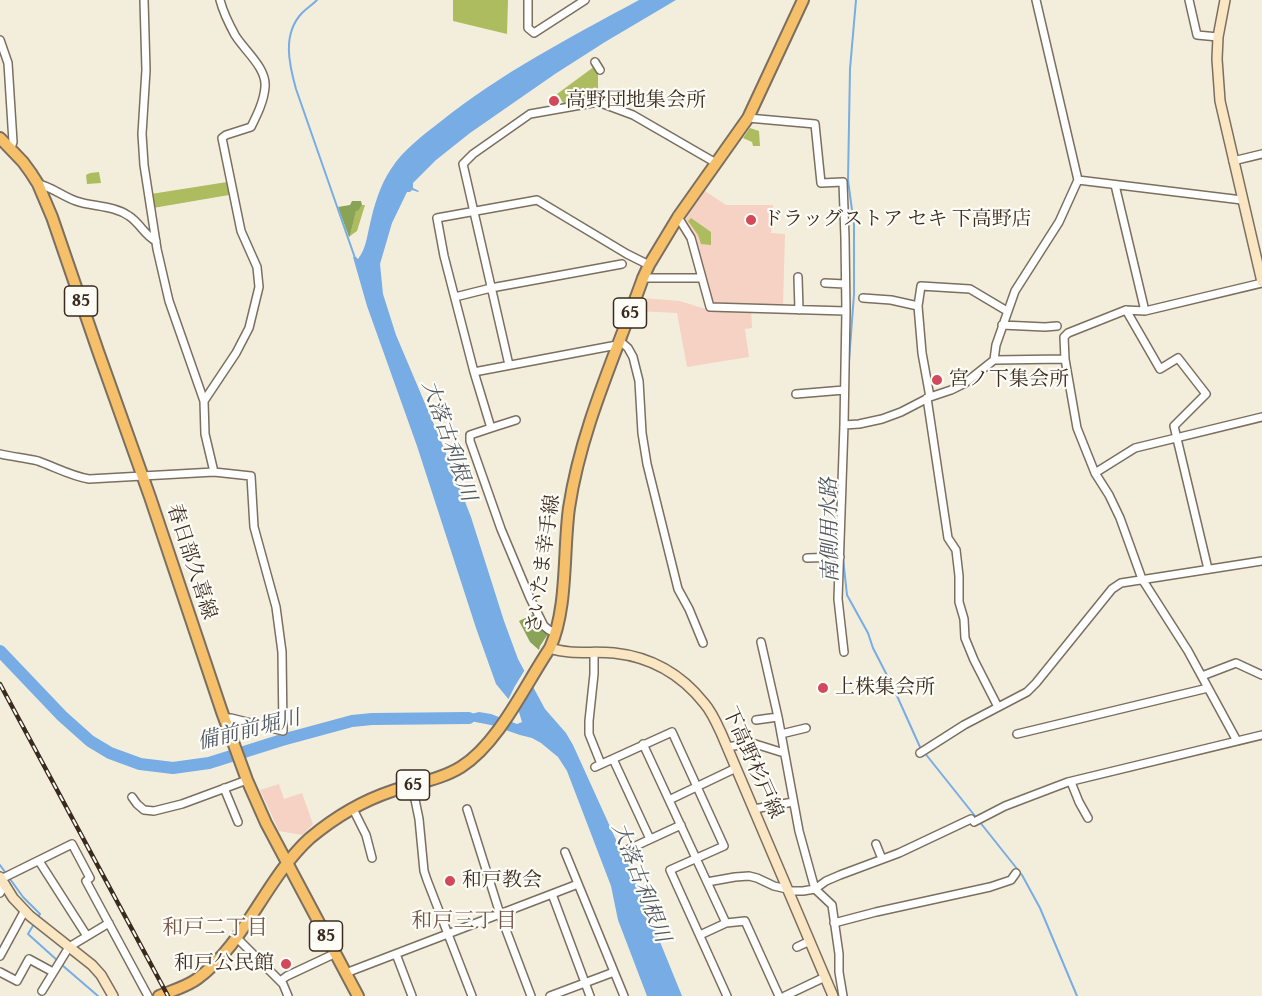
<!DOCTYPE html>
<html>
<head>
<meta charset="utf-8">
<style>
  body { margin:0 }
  canvas { display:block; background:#f3eedb }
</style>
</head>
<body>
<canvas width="1262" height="996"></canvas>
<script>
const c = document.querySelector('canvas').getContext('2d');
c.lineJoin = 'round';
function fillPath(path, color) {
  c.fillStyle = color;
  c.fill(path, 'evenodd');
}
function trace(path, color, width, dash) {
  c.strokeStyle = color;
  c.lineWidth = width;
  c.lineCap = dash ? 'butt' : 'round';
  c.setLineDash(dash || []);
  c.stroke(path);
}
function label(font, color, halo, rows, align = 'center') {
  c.font = font + ' "Gentium Book Plus","Noto Serif JP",serif';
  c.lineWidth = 4.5;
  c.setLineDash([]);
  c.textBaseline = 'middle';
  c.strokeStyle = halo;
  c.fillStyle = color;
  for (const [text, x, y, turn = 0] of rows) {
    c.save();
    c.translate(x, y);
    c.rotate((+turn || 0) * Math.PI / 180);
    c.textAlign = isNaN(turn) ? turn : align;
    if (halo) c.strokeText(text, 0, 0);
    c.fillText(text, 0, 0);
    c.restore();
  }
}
fillPath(new Path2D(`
  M705 191 726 205H773L771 233 785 234 783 307 751 308 752 328 745 329 749 357 687 367 677 313 637 311 642 298 680 301 709 310H714L683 223Z
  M279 784 284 799 302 793 313 824 302 835 279 831 260 790Z`), '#f6d2c4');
fillPath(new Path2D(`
  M453 0H508L507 34 453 21Z
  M595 66 598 69V98L596 99 564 104 557 94Z
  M750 128 759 131 760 146H753L752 142 743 138Z
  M99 172 101 183 87 184 86 175 90 173Z
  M227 182 229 195 153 208 151 194Z
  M362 205H365L357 231 350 236 356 210H359Z
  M691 218 711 232V245L701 244 698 235 688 221Z`), '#acbc5f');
fillPath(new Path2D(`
  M352 201H361L362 205 359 210 356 211 350 236 349 237 338 207 350 205Z
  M534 614 548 634 540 646 539 650 530 642 519 621Z`), '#89a456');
fillPath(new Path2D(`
  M639 0H676L605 42 555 74 470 133 436 160 413 183V188L419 191 418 192 412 190 410 192H407L392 223 380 264 383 294 396 335 446 453 471 517 504 621 518 659 545 709 566 733 573 745 617 842C616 847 618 848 622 850L641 893V898L643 900 682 996H647L618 920 611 886 567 771 558 757 541 743 532 738 520 735 491 725 454 718 479 712 491 714 517 724 522 722 519 712 496 684 476 628 417 446 367 306 353 257H356L358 259C366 249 367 236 370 224 374 206 380 185 391 169 403 150 422 136 440 122 501 73 571 37 639 0Z`), '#77ace5');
fillPath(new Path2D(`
  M526 668 534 682 515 711 507 702 515 686Z`), '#f3eedb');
trace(new Path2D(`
  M317 0C312 5 307 8 302 13 282 34 289 64 296 89L355 258
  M848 374 854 294V225L848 180 850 69 856 0
  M844 508 843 558 847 595 868 633 873 648 893 687 920 747 1022 875 1040 908 1077 996
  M0 865 23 897 40 914 37 919
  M34 924 28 934 58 961
  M62 965 98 996`), '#77ace5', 2);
trace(new Path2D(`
  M0 651 62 716 90 741 110 753 140 764 173 768 209 763 282 740 352 721 372 719 469 718`), '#77ace5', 12);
const street = new Path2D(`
  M144 0 146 70 142 134 144 165 157 249 169 301 204 401 205 434 214 472
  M528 0V28L534 33 585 0
  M1036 0 1078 180 1242 200
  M1189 0 1197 35 1218 37
  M0 40 8 63 13 142 11 148
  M595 62 600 70
  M748 118 815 124 821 183 843 182 845 238 846 311
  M1233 161 1262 154
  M38 184C52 187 62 196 76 201 93 207 113 205 129 216 140 223 145 236 156 241
  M1115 185 1145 311
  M678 217 691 238 710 307 846 311 844 425 859 424 882 419 901 412 930 397 951 390 965 383 994 360 1065 359 1077 428 1095 473 1109 495 1120 518 1142 579 1188 651 1237 741
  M798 277 799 310
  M643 278H702
  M825 283 845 284
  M455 297 491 288 622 264
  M863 298 891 300 918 306
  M1126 310 1160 369 1178 358 1206 394 1174 426 1208 569
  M1002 325 1045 327 1057 326
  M619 340 628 348 633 357 639 381 642 433 647 464 678 589 689 609 703 643
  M617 345 474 372 444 256 437 218 537 200 627 254 649 265
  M1065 359 1064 337 1068 333 1126 310 1145 311 1262 283
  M994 360 996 345 1015 291 1059 222 1078 180
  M509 365 463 164 473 154 530 114 598 102 633 115 716 163
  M474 372 491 428 470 435V441L501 529 530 598 544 626 549 630 556 633
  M796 394 844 390
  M930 397 922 353 918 306 921 286 970 289 1007 311
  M927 398 948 538 956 550 959 576V602L964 619 965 638 974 660 998 707
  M204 401 236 353 249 328 259 287 257 267 241 231 222 138 226 135 251 127C257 115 264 101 265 87 267 68 244 50 235 35 229 24 223 12 220 0
  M491 428 516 420
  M0 454C13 457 26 458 38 461 55 467 71 476 89 479L214 472 251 476 254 527 276 607 282 652 283 731 231 718H224
  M1095 473 1135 448 1262 417
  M807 558 840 557
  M761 642 778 717 799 831 815 889 832 905 839 954V972L843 996
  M844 652 838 599 844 425
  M594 653V674L589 721V734L601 764
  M1202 676 1236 663 1262 675
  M756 720 778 717
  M781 734 806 728
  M1017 734 1208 688
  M643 744 726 923
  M727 747 752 743 784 753
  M920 753 964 725 1027 692 1036 683 1112 589 1121 583 1262 561
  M613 759 650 839
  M595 767 672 732 724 846 670 870 727 996
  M1071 782 1079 802 1088 818
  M412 785 419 819 424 871 427 880 472 996
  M224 788 238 822
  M132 797 137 804 144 810 154 811 182 804 247 780
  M669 800 736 768
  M353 809 366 835 372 858
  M467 809 500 914 531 996
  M754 809 793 802
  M974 822 1005 806 1068 782 1262 735
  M876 844 882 859
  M629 849 681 825
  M565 852 624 996
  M39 861 87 936
  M1 879 72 844 90 878 86 881 148 996
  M707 882 735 877 749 876 757 878 774 886 787 889
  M788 891H803L815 889 826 881 840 875 899 853 971 819
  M0 893 5 884
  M552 894 590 996
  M834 923 876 912 990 887 1011 880 1016 873
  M700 935 726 923 745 921 779 996
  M236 937 283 984 288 996
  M797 947 810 941
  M396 954 412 996
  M0 956 25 910
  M0 972 17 981 29 959 53 972
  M347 974 351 971 578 884
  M280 981 287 976 336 953
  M42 991 69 947 109 923
  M550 996 614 972
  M785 996 825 977`);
const secondary = new Path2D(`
  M1225 0 1218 37 1217 59 1220 101 1262 282
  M550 648C570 655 593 651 614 653 651 657 681 674 704 703 712 712 717 724 722 735L833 996
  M0 877 13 898 30 916 92 965 101 975 113 996`);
const primary = new Path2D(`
  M0 138 23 162 31 173 38 184 52 217 98 351 150 497 222 712 247 780 266 823 358 996
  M159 996C171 991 186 987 197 979 245 944 266 878 310 838 334 818 362 801 392 791 415 783 440 780 461 767 499 743 525 685 550 648 568 608 563 552 569 508 581 428 616 354 643 278L649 265 678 217 748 118 803 0`);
trace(street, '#7b6f60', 10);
trace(secondary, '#7b6f60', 12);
trace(primary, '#7b6f60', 14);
trace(street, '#fff', 7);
trace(secondary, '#fbe6c4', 9);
trace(primary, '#f6c06b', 10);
const rail = new Path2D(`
  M0 684 168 996`);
trace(rail, '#3b2a1e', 4.5);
trace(rail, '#fdfcf7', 2, [7]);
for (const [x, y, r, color] of [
  [554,101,6,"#d1495b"],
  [751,220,6,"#d1495b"],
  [937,380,6,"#d1495b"],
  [823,688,6,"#d1495b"],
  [450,881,6,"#d1495b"],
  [286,964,6,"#d1495b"]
]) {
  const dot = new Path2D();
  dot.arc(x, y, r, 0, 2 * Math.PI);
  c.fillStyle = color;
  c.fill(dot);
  trace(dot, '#fdfcf7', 2);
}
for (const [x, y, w] of [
  [81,301,33],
  [630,313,33],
  [413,785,33],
  [326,936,33]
]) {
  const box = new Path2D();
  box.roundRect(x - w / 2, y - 15, w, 30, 4.5);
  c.fillStyle = '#fdfcf7';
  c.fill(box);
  trace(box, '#3b2a1e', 1.5);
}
label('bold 18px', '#3b2a1e', null, [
  ["85",81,301],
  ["65",630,313],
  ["65",413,785],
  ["85",326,936]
]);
label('20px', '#3b2a1e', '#fdfcf7', [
  ["高野団地集会所",566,101],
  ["ドラッグストア セキ 下高野店",763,220],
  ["宮ノ下集会所",949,380],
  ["上株集会所",835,688],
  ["和戸教会",462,881],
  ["和戸公民館",274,964,"right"]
], 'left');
label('20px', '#3b2a1e', '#fdfcf7', [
  ["春日部久喜線",191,562,72],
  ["さいたま幸手線",544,564,-82],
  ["下高野杉戸線",752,763,66]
]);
label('italic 21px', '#505864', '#fdfcf7', [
  ["大落古利根川",448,441,71],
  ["南側用水路",831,530,-91],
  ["備前前堀川",249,731,-14],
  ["大落古利根川",640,883,69]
]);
label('21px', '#735646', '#fdfcf7', [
  ["和戸三丁目",464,922],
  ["和戸二丁目",215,929]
]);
</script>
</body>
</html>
